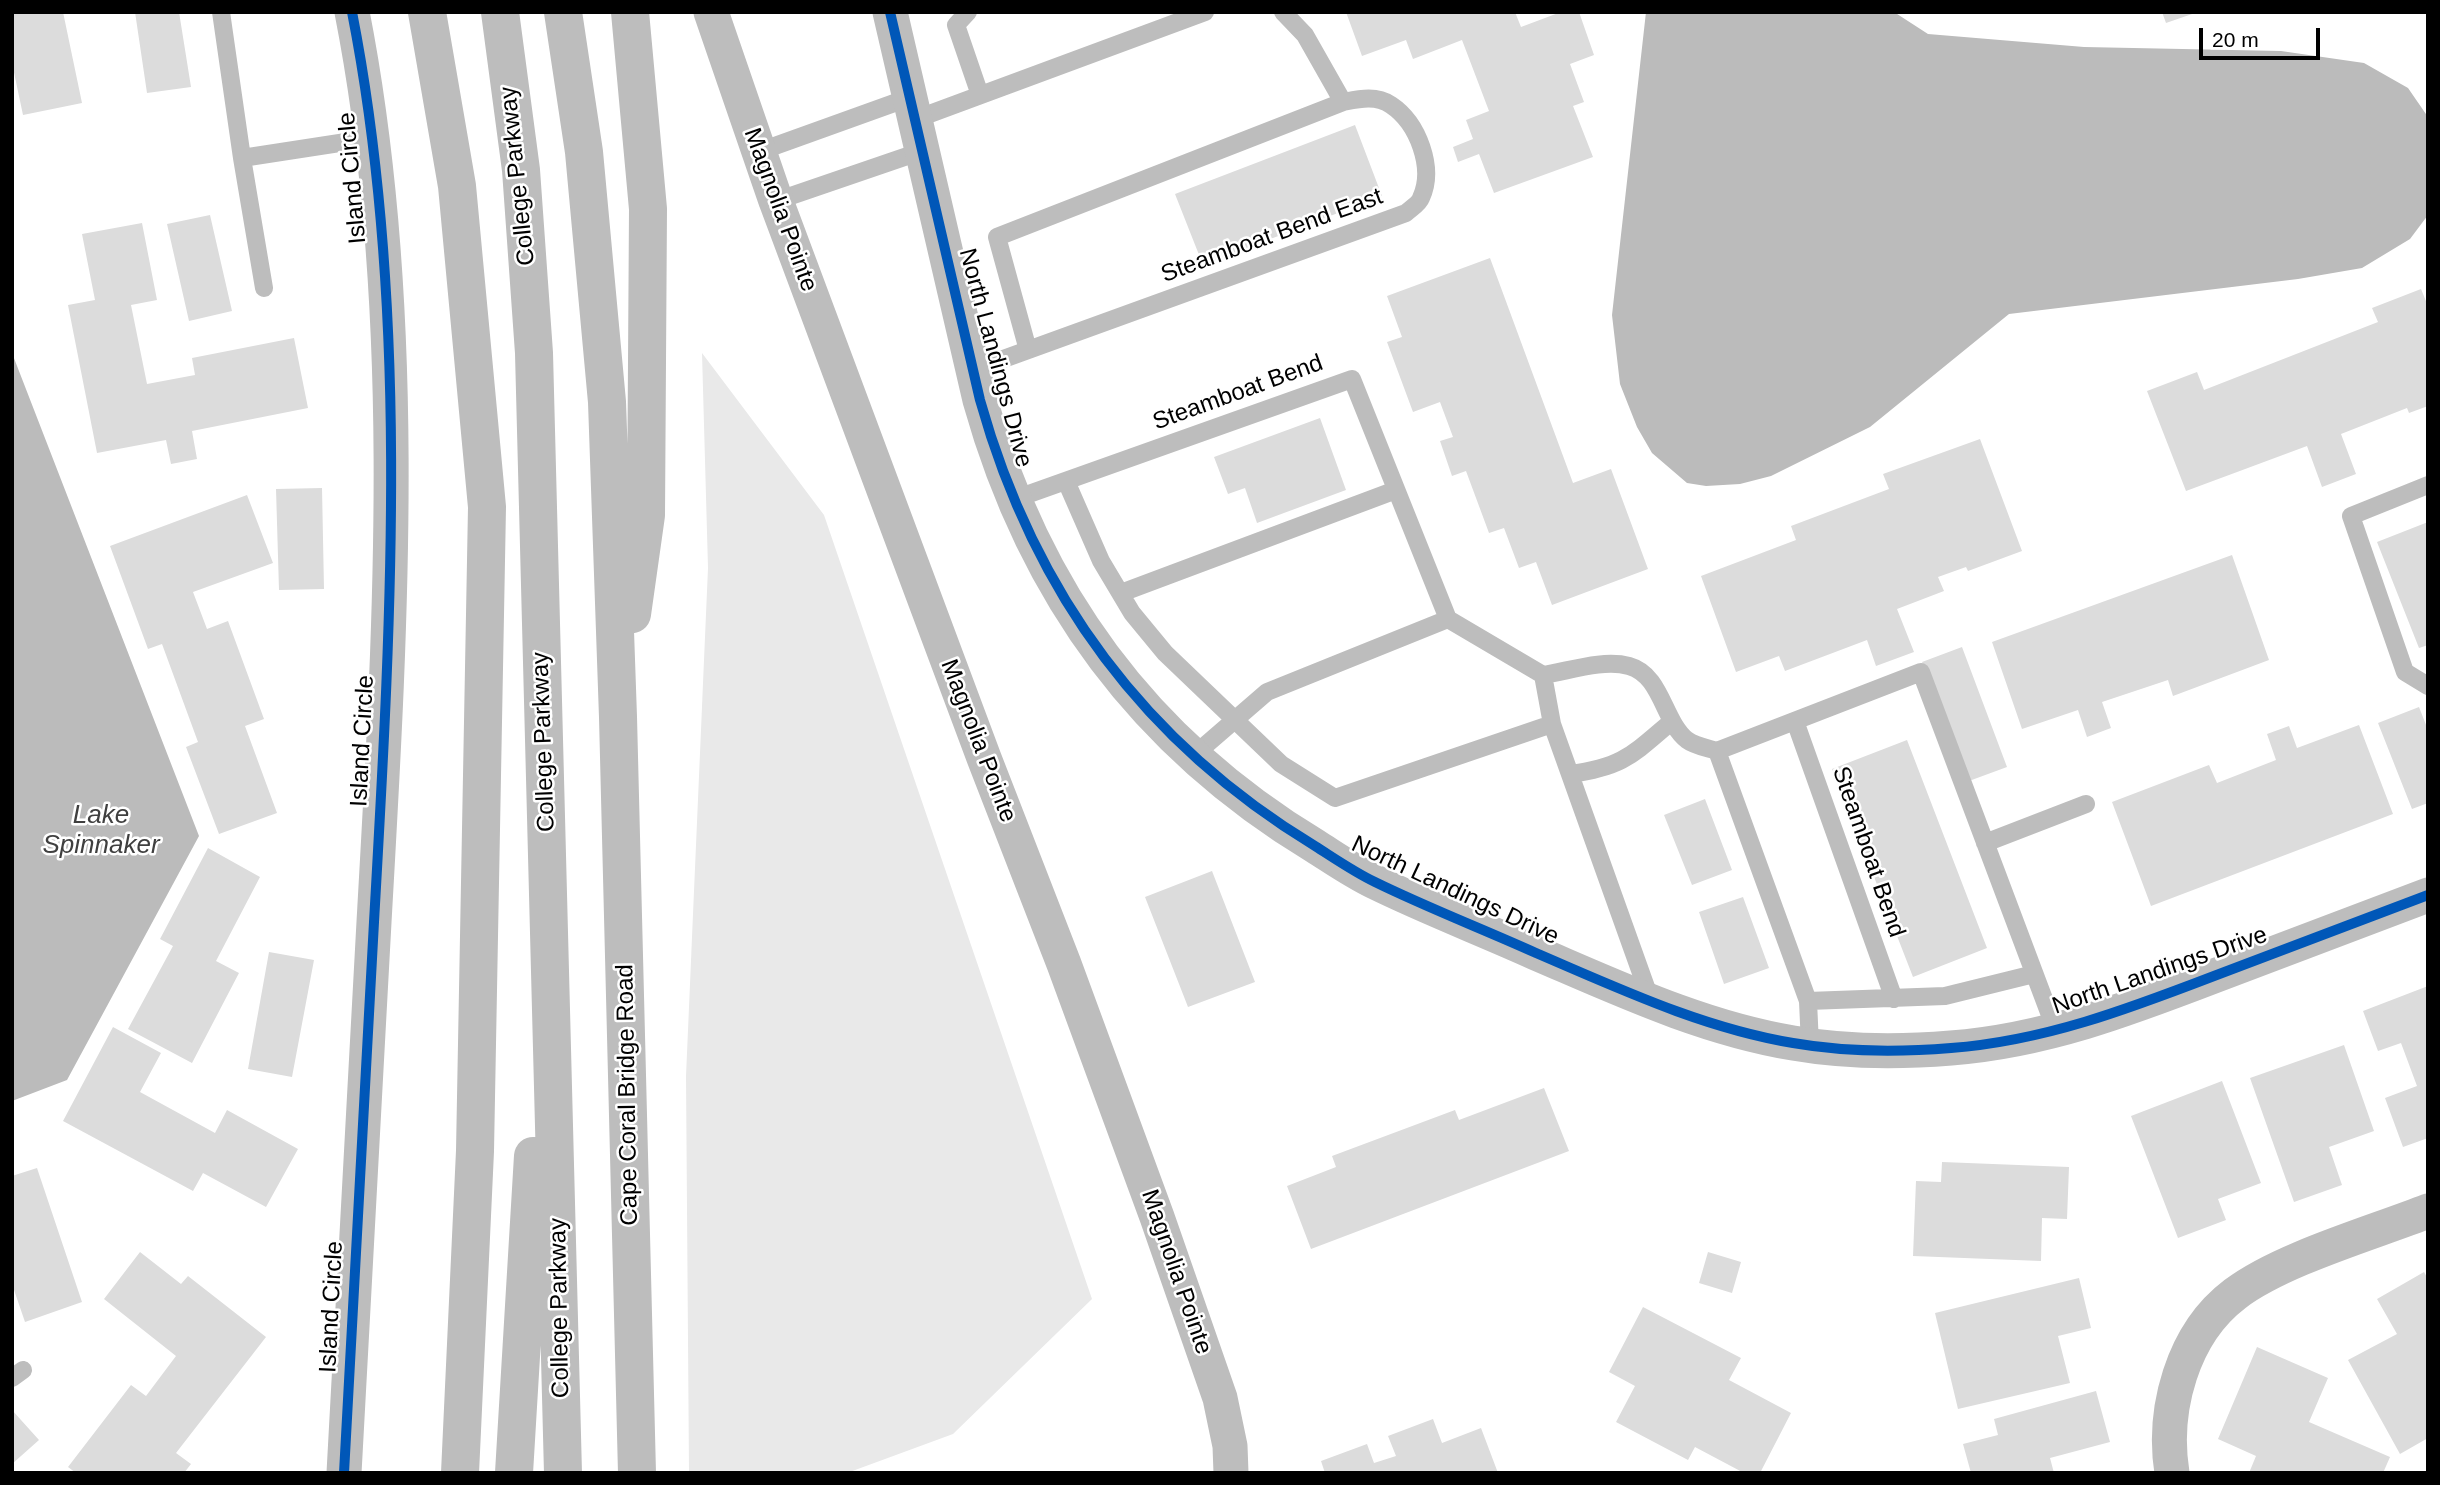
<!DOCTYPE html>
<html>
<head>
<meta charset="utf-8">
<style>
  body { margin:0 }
  #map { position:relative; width:2440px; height:1485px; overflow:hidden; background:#fff; font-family:Helvetica,sans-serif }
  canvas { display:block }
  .frame { position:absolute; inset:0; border:14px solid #000; pointer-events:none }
  .scale { position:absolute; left:2199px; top:28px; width:121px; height:32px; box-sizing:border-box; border:4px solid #000; border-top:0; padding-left:9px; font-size:21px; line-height:24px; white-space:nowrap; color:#000; -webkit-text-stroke:5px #fff; paint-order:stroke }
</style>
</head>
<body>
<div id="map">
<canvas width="2440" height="1485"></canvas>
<div class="frame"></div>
<div class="scale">20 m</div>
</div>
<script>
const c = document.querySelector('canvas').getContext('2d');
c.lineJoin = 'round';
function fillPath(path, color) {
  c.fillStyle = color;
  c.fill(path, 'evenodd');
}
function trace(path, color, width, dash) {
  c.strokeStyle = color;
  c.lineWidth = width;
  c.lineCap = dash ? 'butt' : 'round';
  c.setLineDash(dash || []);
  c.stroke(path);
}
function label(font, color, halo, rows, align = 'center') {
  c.font = font + ' Helvetica,sans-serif';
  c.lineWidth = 5;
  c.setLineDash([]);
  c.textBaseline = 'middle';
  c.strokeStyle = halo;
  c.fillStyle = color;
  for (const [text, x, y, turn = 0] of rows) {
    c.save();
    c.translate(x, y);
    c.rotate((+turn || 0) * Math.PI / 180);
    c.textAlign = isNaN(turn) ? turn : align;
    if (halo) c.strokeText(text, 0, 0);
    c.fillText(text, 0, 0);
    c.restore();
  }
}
fillPath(new Path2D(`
  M702 353 824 515 1092 1299 953 1434 847 1473H689L686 1076 708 568Z`), '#e9e9e9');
fillPath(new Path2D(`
  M1646 12H1894L1928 34 2084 47 2281 51 2364 63 2408 88 2428 117V215L2410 239 2362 268 2298 279 2009 314 1870 427 1771 476 1740 484 1706 486 1687 483 1652 453 1637 427 1620 384 1612 315Z
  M12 353 199 836 67 1080 12 1101Z`), '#bbb');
fillPath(new Path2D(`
  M12 12H63L82 103 23 115 12 63Z
  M135 12H179L191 87 147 93Z
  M1346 12H1515L1521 27 1561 12H1579L1594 55 1570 64 1584 102 1573 106 1593 157 1494 193 1479 154 1458 162 1453 147 1473 139 1466 120 1489 111 1462 40 1413 59 1406 40 1362 56Z
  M2162 12H2195V13L2166 23Z
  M1355 125 1382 196 1203 265 1175 194Z
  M210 215 232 311 189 321 167 224Z
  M142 223 157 300 131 305 147 384 195 375 192 358 294 338 308 408 192 431 197 459 171 464 166 440 97 453 68 305 95 300 82 234Z
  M1490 258 1573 483 1611 469 1648 569 1552 605 1536 562 1519 568 1504 528 1489 533 1466 471 1452 476 1440 441 1453 437 1440 402 1413 412 1387 342 1402 337 1387 296Z
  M2421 289 2428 306V406L2409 413 2407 408 2341 434 2356 474 2322 487 2307 446 2186 491 2147 391 2197 372 2204 390 2378 322 2372 308Z
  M1320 418 1346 490 1257 523 1245 488 1228 494 1214 457Z
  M1980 439 2022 551 1968 571 1966 567 1938 577 1944 591 1897 609 1914 652 1876 666 1867 640 1785 671 1779 656 1736 672 1701 576 1796 540 1791 526 1889 489 1883 474Z
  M322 488 324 589 279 590 276 489Z
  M247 495 273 563 193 592 207 629 228 621 264 719 245 726 277 813 219 834 186 747 198 742 162 644 148 649 110 546Z
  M2428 522V645L2419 648 2377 542Z
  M2232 555 2269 660 2173 696 2168 680 2102 702 2111 728 2087 737 2078 710 2022 729 1992 642Z
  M1962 647 2007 767 1969 781 1922 662Z
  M2419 707 2428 730V803L2412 809 2378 723Z
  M2359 725 2393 814 2151 906 2112 802 2209 765 2217 783 2276 760 2267 734 2289 726 2297 748Z
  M1907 740 1987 948 1913 977 1832 769Z
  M1705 799 1732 870 1692 885 1664 815Z
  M208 848 260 877 216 961 239 973 192 1063 128 1029 173 946 160 939Z
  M1212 871 1255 982 1188 1007 1145 897Z
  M1743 897 1769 968 1724 984 1699 912Z
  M269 952 314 960 292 1077 248 1069Z
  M2428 986V1138L2403 1147 2385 1098 2417 1086 2401 1043 2378 1051 2363 1011Z
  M113 1027 161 1053 140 1092 215 1133 227 1110 298 1149 266 1207 203 1173 193 1191 63 1121Z
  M2344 1045 2374 1131 2329 1147 2342 1185 2294 1202 2250 1078Z
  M2222 1081 2261 1183 2218 1199 2226 1220 2178 1238 2131 1116Z
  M1544 1088 1569 1151 1311 1249 1287 1186 1336 1167 1332 1156 1455 1110 1459 1120Z
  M1942 1162 2069 1167 2067 1219 2042 1218 2041 1261 1913 1256 1916 1181 1941 1182Z
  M37 1168 82 1302 25 1322 12 1284V1176Z
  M140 1252 181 1284 188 1276 266 1337 176 1453 191 1464 184 1473H76L68 1467 131 1385 146 1396 176 1356 104 1299Z
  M1708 1252 1741 1262 1732 1293 1699 1283Z
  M2424 1272 2428 1279V1438L2400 1454 2348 1360 2397 1334 2377 1299Z
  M2079 1278 2091 1328 2058 1336 2070 1383 1958 1409 1935 1313Z
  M1643 1307 1741 1358 1729 1380 1791 1413 1760 1473H1744L1695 1447 1688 1460 1616 1422 1635 1386 1609 1372Z
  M2257 1347 2328 1378 2309 1422 2390 1457 2383 1473H2249L2256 1456 2218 1439Z
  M2096 1391 2110 1442 2050 1458 2054 1473H1971L1963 1444 1998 1435 1994 1419Z
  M12 1410 39 1440 12 1464Z
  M1433 1419 1442 1443 1481 1428 1498 1473H1325L1321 1461 1367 1444 1374 1463 1396 1456 1388 1436Z`), '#dcdcdc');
trace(new Path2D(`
  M221 12 242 158 372 138
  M968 12 956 25 980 95
  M1283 12 1305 35 1343 102
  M916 119 1205 12
  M758 152 911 97
  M242 158 264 288
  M776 201 922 151
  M973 370 1406 213C1410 209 1419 204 1421 198 1435 168 1418 123 1391 105 1376 95 1359 99 1343 102L997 237 1028 350
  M1066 481 1101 561 1132 613 1165 653 1281 764 1335 798 1552 724 1651 1001
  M2428 485 2351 516 2405 672 2428 686
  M1012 500 1352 379 1448 619 1543 675C1569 671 1603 659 1629 666 1662 675 1663 721 1687 740 1695 746 1708 748 1717 751
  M1121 593 1396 490
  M1543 675 1552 724
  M1795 721 1894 999
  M1193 756 1267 692 1448 619
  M1570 774C1623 767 1632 755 1671 722
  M1985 843 2086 804
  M1808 1001 1945 996 2034 974
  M1810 1045 1808 1001 1717 751 1921 672 2056 1031
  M12 1378 23 1370`), '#bdbdbd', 18);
trace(new Path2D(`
  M711 12 776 201 984 758 1064 964 1157 1217 1220 1398 1230 1446 1231 1473
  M890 12 980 400C1034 593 1143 742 1315 846 1334 858 1354 872 1375 882 1428 908 1483 929 1536 953 1620 989 1703 1028 1793 1043 1844 1052 1901 1052 1951 1048 2044 1041 2128 1009 2214 976 2285 949 2356 922 2428 895
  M344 1473C355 1289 363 1105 374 922 391 623 410 308 352 12
  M2172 1473C2162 1410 2182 1334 2235 1294 2281 1259 2372 1233 2428 1211`), '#bdbdbd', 35);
trace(new Path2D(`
  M427 12 457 186 487 507 475 1151 460 1473
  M500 12 521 170 534 353 563 1473
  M563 12 584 152 607 402 618 717 637 1473
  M630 12 648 209 646 515 632 614
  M514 1473 533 1156`), '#bdbdbd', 38);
trace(new Path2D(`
  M890 12 980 400C1034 593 1143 742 1315 846 1334 858 1354 872 1375 882 1428 908 1483 929 1536 953 1620 989 1703 1028 1793 1043 1844 1052 1901 1052 1951 1048 2044 1041 2128 1009 2214 976 2285 949 2356 922 2428 895
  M344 1473C355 1289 363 1105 374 922 391 623 410 308 352 12`), '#0057b8', 10);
label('24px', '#000', '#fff', [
  ["College Parkway",518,176,-96],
  ["Island Circle",353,178,-95],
  ["Magnolia Pointe",780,210,70],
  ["Steamboat Bend East",1272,236,-20],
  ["North Landings Drive",995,358,75],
  ["Steamboat Bend",1238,393,-20],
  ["Island Circle",363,741,-87],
  ["Magnolia Pointe",978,741,69],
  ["College Parkway",544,742,-92],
  ["Steamboat Bend",1868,852,71],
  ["North Landings Drive",1455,891,25],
  ["North Landings Drive",2160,971,-19],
  ["Cape Coral Bridge Road",628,1095,-91],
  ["Magnolia Pointe",1176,1272,71],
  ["Island Circle",332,1307,-87],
  ["College Parkway",560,1308,-91]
]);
label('italic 26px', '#3f3f3f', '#fff', [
  ["Lake",101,816],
  ["Spinnaker",101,846]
]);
</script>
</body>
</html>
